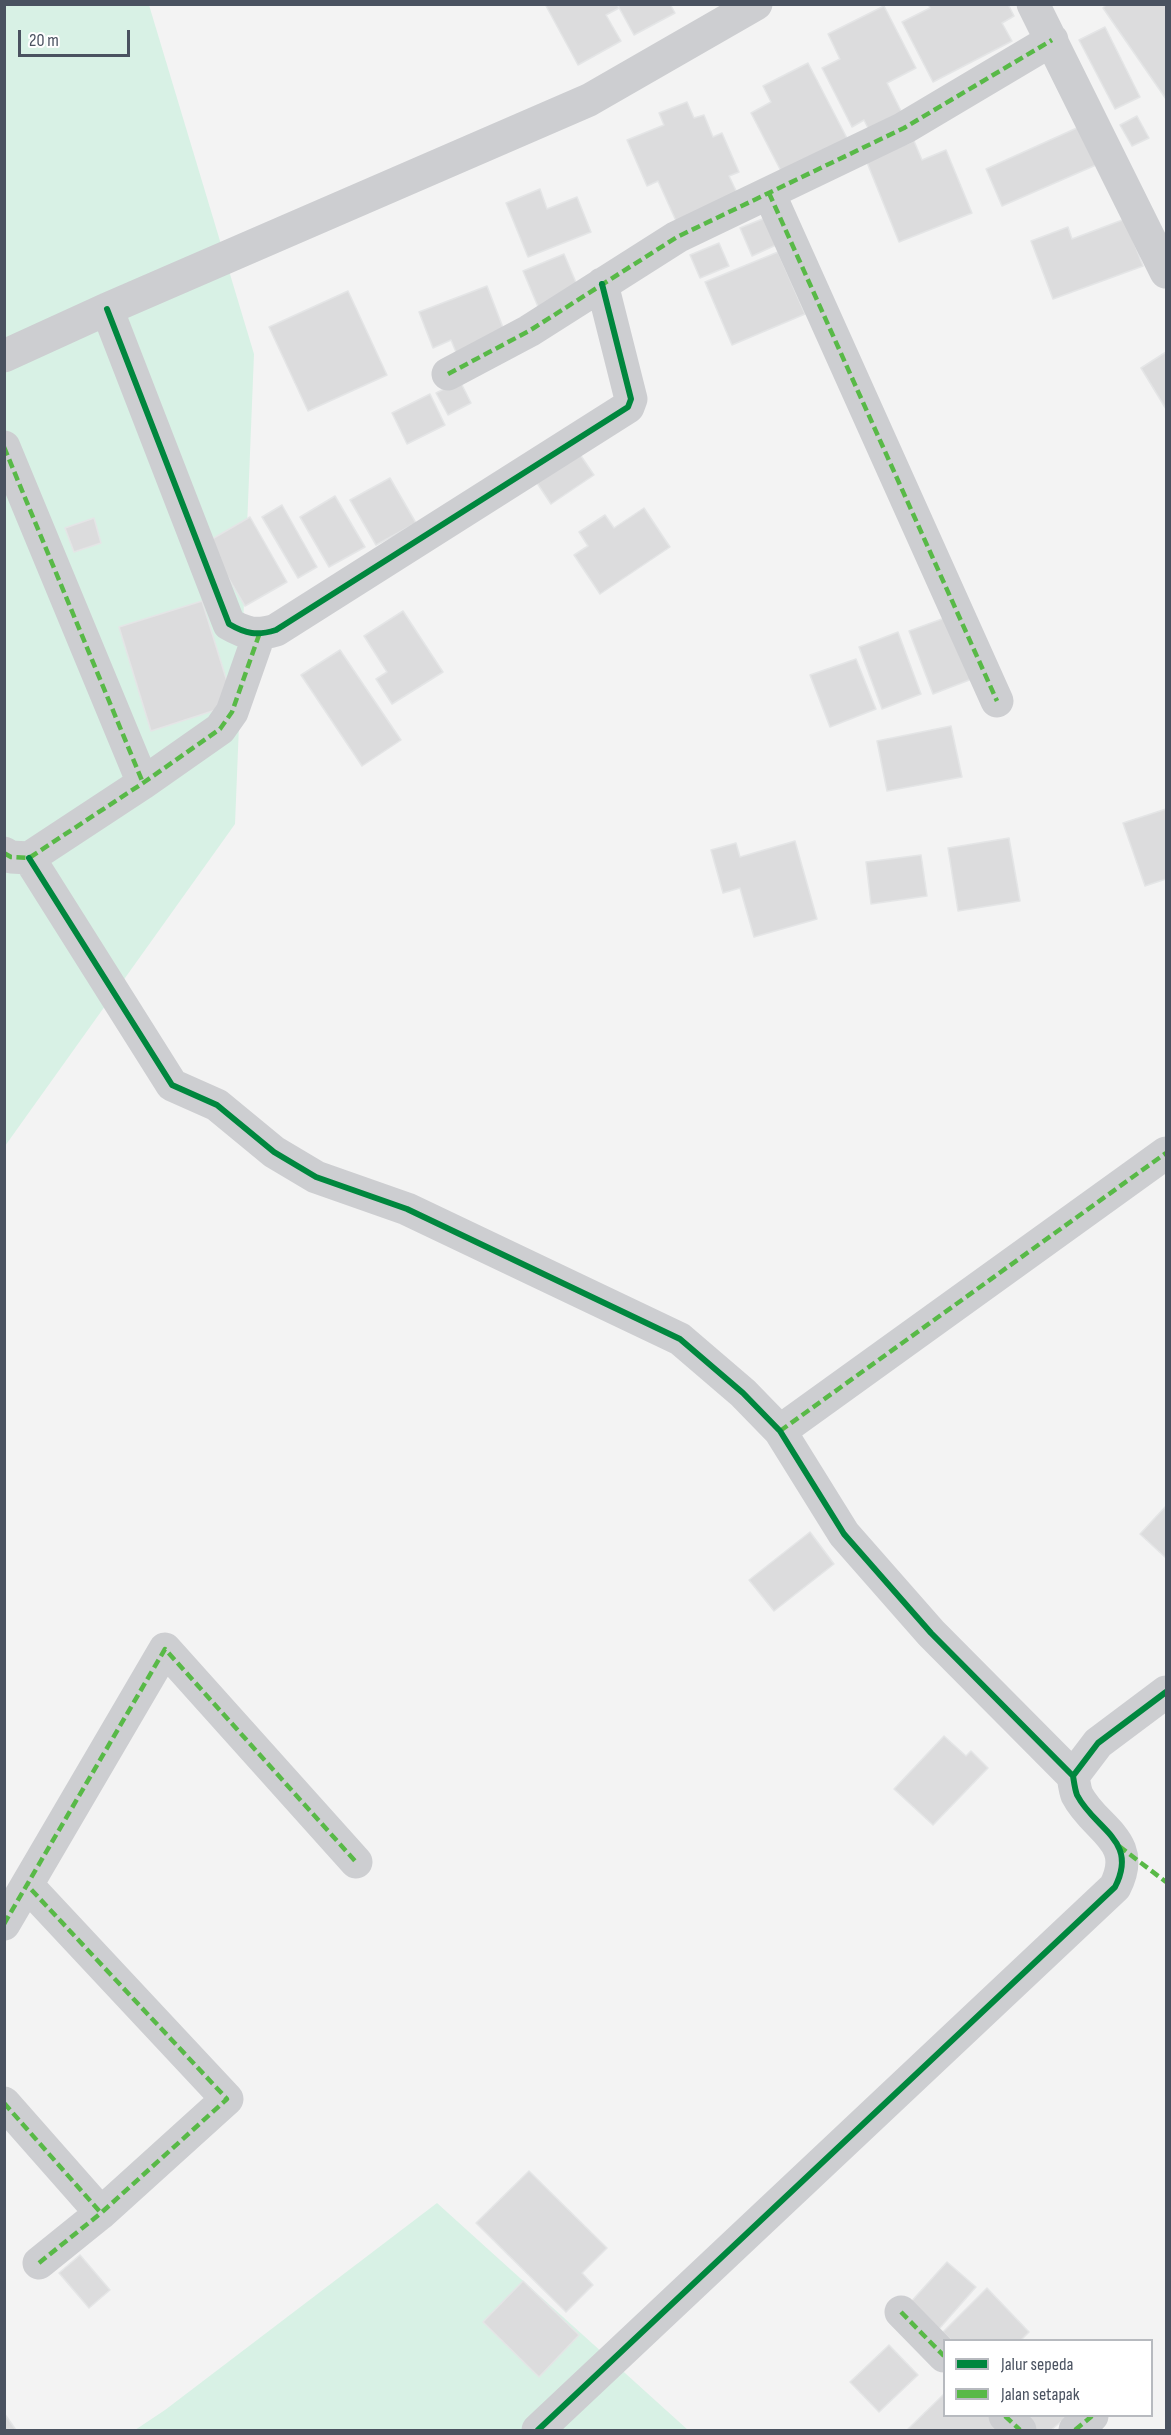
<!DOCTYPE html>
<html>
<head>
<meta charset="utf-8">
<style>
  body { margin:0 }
  #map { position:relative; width:1171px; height:2435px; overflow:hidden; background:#f3f3f3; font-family:"Sofia Sans Condensed",sans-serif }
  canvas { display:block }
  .frame { position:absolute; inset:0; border:6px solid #4a5260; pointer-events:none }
  .legend { position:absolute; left:943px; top:2339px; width:210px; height:78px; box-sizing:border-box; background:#fff; border:2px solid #b7babf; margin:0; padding:8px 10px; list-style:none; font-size:18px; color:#4a5260 }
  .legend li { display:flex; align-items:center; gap:12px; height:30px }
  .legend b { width:30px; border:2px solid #b7babf }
  .scale { position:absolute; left:18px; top:30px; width:112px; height:27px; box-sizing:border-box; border:3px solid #4a5260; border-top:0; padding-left:8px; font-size:18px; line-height:21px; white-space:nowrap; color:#4a5260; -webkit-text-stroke:4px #fff; paint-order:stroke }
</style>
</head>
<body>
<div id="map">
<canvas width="1171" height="2435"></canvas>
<div class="frame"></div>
<ul class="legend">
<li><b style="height:8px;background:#00873e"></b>Jalur sepeda</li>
<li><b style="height:8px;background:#58b947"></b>Jalan setapak</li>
</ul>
<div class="scale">20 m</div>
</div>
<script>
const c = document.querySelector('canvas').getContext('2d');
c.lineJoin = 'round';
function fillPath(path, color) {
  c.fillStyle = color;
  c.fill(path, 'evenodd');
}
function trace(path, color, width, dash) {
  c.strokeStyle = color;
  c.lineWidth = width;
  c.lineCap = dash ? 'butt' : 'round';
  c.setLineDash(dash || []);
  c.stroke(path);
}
fillPath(new Path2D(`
  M5 5H149L254 354 235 824 5 1146Z
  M437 2203 688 2430H135L165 2410Z`), '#d8f1e5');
const building = new Path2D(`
  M545 4H617L619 8 606 15 621 41 578 65Z
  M617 4H670L675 13 634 35Z
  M928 4H1008L1014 16 1002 23 1012 41 933 82 902 22 930 8Z
  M1107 4H1166V99L1103 8Z
  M884 6 916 68 887 83 903 115 870 132 864 120 852 127 822 68 840 59 828 34Z
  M1105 27 1140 97 1115 109 1079 40Z
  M808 63 849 142 783 175 751 113 771 102 763 86Z
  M687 102 694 118 704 115 713 137 722 133 739 172 729 176 739 197 677 223 658 181 647 186 627 140 664 125 659 113Z
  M1137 116 1149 138 1132 146 1120 125Z
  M1079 127 1096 165 1002 206 986 169Z
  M914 141 922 160 946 150 972 213 899 242 866 160Z
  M540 189 547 209 577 197 591 232 528 257 506 203Z
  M765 218 776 245 752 256 740 228Z
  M1125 219 1143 266 1053 299 1031 241 1068 227 1072 239Z
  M719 243 729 266 700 278 690 255Z
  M778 252 805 314 732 345 705 282Z
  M564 254 580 292 539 309 523 271Z
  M487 286 507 338 458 357 451 340 433 348 419 312Z
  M348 291 387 375 308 411 269 327Z
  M1166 352V409L1141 368Z
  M460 381 471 403 448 415 436 393Z
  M430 394 445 425 407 444 392 413Z
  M579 453 594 475 551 504 537 483Z
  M390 478 416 523 376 545 350 500Z
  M335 496 365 547 329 567 300 517Z
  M282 505 317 567 298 578 262 517Z
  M644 508 670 547 600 594 574 555 588 546 579 532 605 515 614 528Z
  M250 517 287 582 245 606 207 542Z
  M94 518 101 543 74 552 65 528Z
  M202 601 234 704 151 731 119 627Z
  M403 611 443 672 392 704 376 679 387 672 364 636Z
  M953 615 977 677 933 694 909 631Z
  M898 632 921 694 882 709 859 647Z
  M340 650 401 740 362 766 301 675Z
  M856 659 876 709 830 727 810 675Z
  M951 726 962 777 887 791 877 741Z
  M1166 809V879L1145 886 1123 823Z
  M1009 838 1020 901 958 911 948 848Z
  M795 841 817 919 754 937 740 888 723 893 711 850 736 843 740 857Z
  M921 855 927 896 871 904 866 862Z
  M1166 1506V1558L1140 1534Z
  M810 1532 834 1564 774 1611 749 1580Z
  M944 1736 966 1756 971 1751 988 1768 933 1825 894 1789Z
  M529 2171 607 2248 582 2273 593 2285 566 2312 476 2223Z
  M80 2255 110 2290 89 2308 59 2273Z
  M947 2262 976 2287 938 2330 909 2304Z
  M523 2281 579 2335 539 2377 483 2322Z
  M987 2288 1029 2332 1021 2340H951L943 2332Z
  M889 2345 918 2375 879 2412 850 2382Z
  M944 2394V2416H990L1005 2430H907Z
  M4 2413 16 2430H4Z
  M1022 2416H1068L1051 2430H1036Z`);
fillPath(building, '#dcdcdd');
trace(building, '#e4e5e6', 1.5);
trace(new Path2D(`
  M1033 4 1166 272
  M769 193 997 701
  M107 309 229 624C246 634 257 636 276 630L628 407 631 399 602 284
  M4 356 107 309 589 100 756 4
  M448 374 529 331 677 237 904 128 1052 40
  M4 447 143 783
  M4 853 11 857 29 858 143 783 220 729 232 712 259 635
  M29 858 172 1085 217 1105 274 1152 316 1177 407 1209 680 1339 743 1393 780 1431 844 1534 931 1633 1073 1776
  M780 1431 1166 1153
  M4 1924 165 1649 356 1862
  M4 2103 101 2213 227 2099 27 1885
  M39 2263 101 2213
  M901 2312 944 2356
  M1005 2416 1020 2430
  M538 2430 1115 1887C1139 1840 1095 1830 1077 1795 1075 1790 1074 1782 1073 1776L1098 1743 1166 1692
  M1075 2430 1092 2416`), '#cdced1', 33);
trace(new Path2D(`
  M769 193 997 701
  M448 374 529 331 677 237 904 128 1052 40
  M4 447 143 783
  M4 853 11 857 29 858 143 783 220 729 232 712 259 635
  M780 1431 1166 1153
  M1119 1846 1166 1882
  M4 1924 165 1649 356 1862
  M4 2103 101 2213 227 2099 27 1885
  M39 2263 101 2213
  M901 2312 944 2356
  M1005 2416 1020 2430
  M1075 2430 1092 2416`), '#58b947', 4.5, [9, 4.5]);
trace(new Path2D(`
  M107 309 229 624C246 634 257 636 276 630L628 407 631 399 602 284
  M29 858 172 1085 217 1105 274 1152 316 1177 407 1209 680 1339 743 1393 780 1431 844 1534 931 1633 1073 1776
  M538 2430 1115 1887C1139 1840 1095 1830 1077 1795 1075 1790 1074 1782 1073 1776L1098 1743 1166 1692`), '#00873e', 6);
</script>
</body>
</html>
